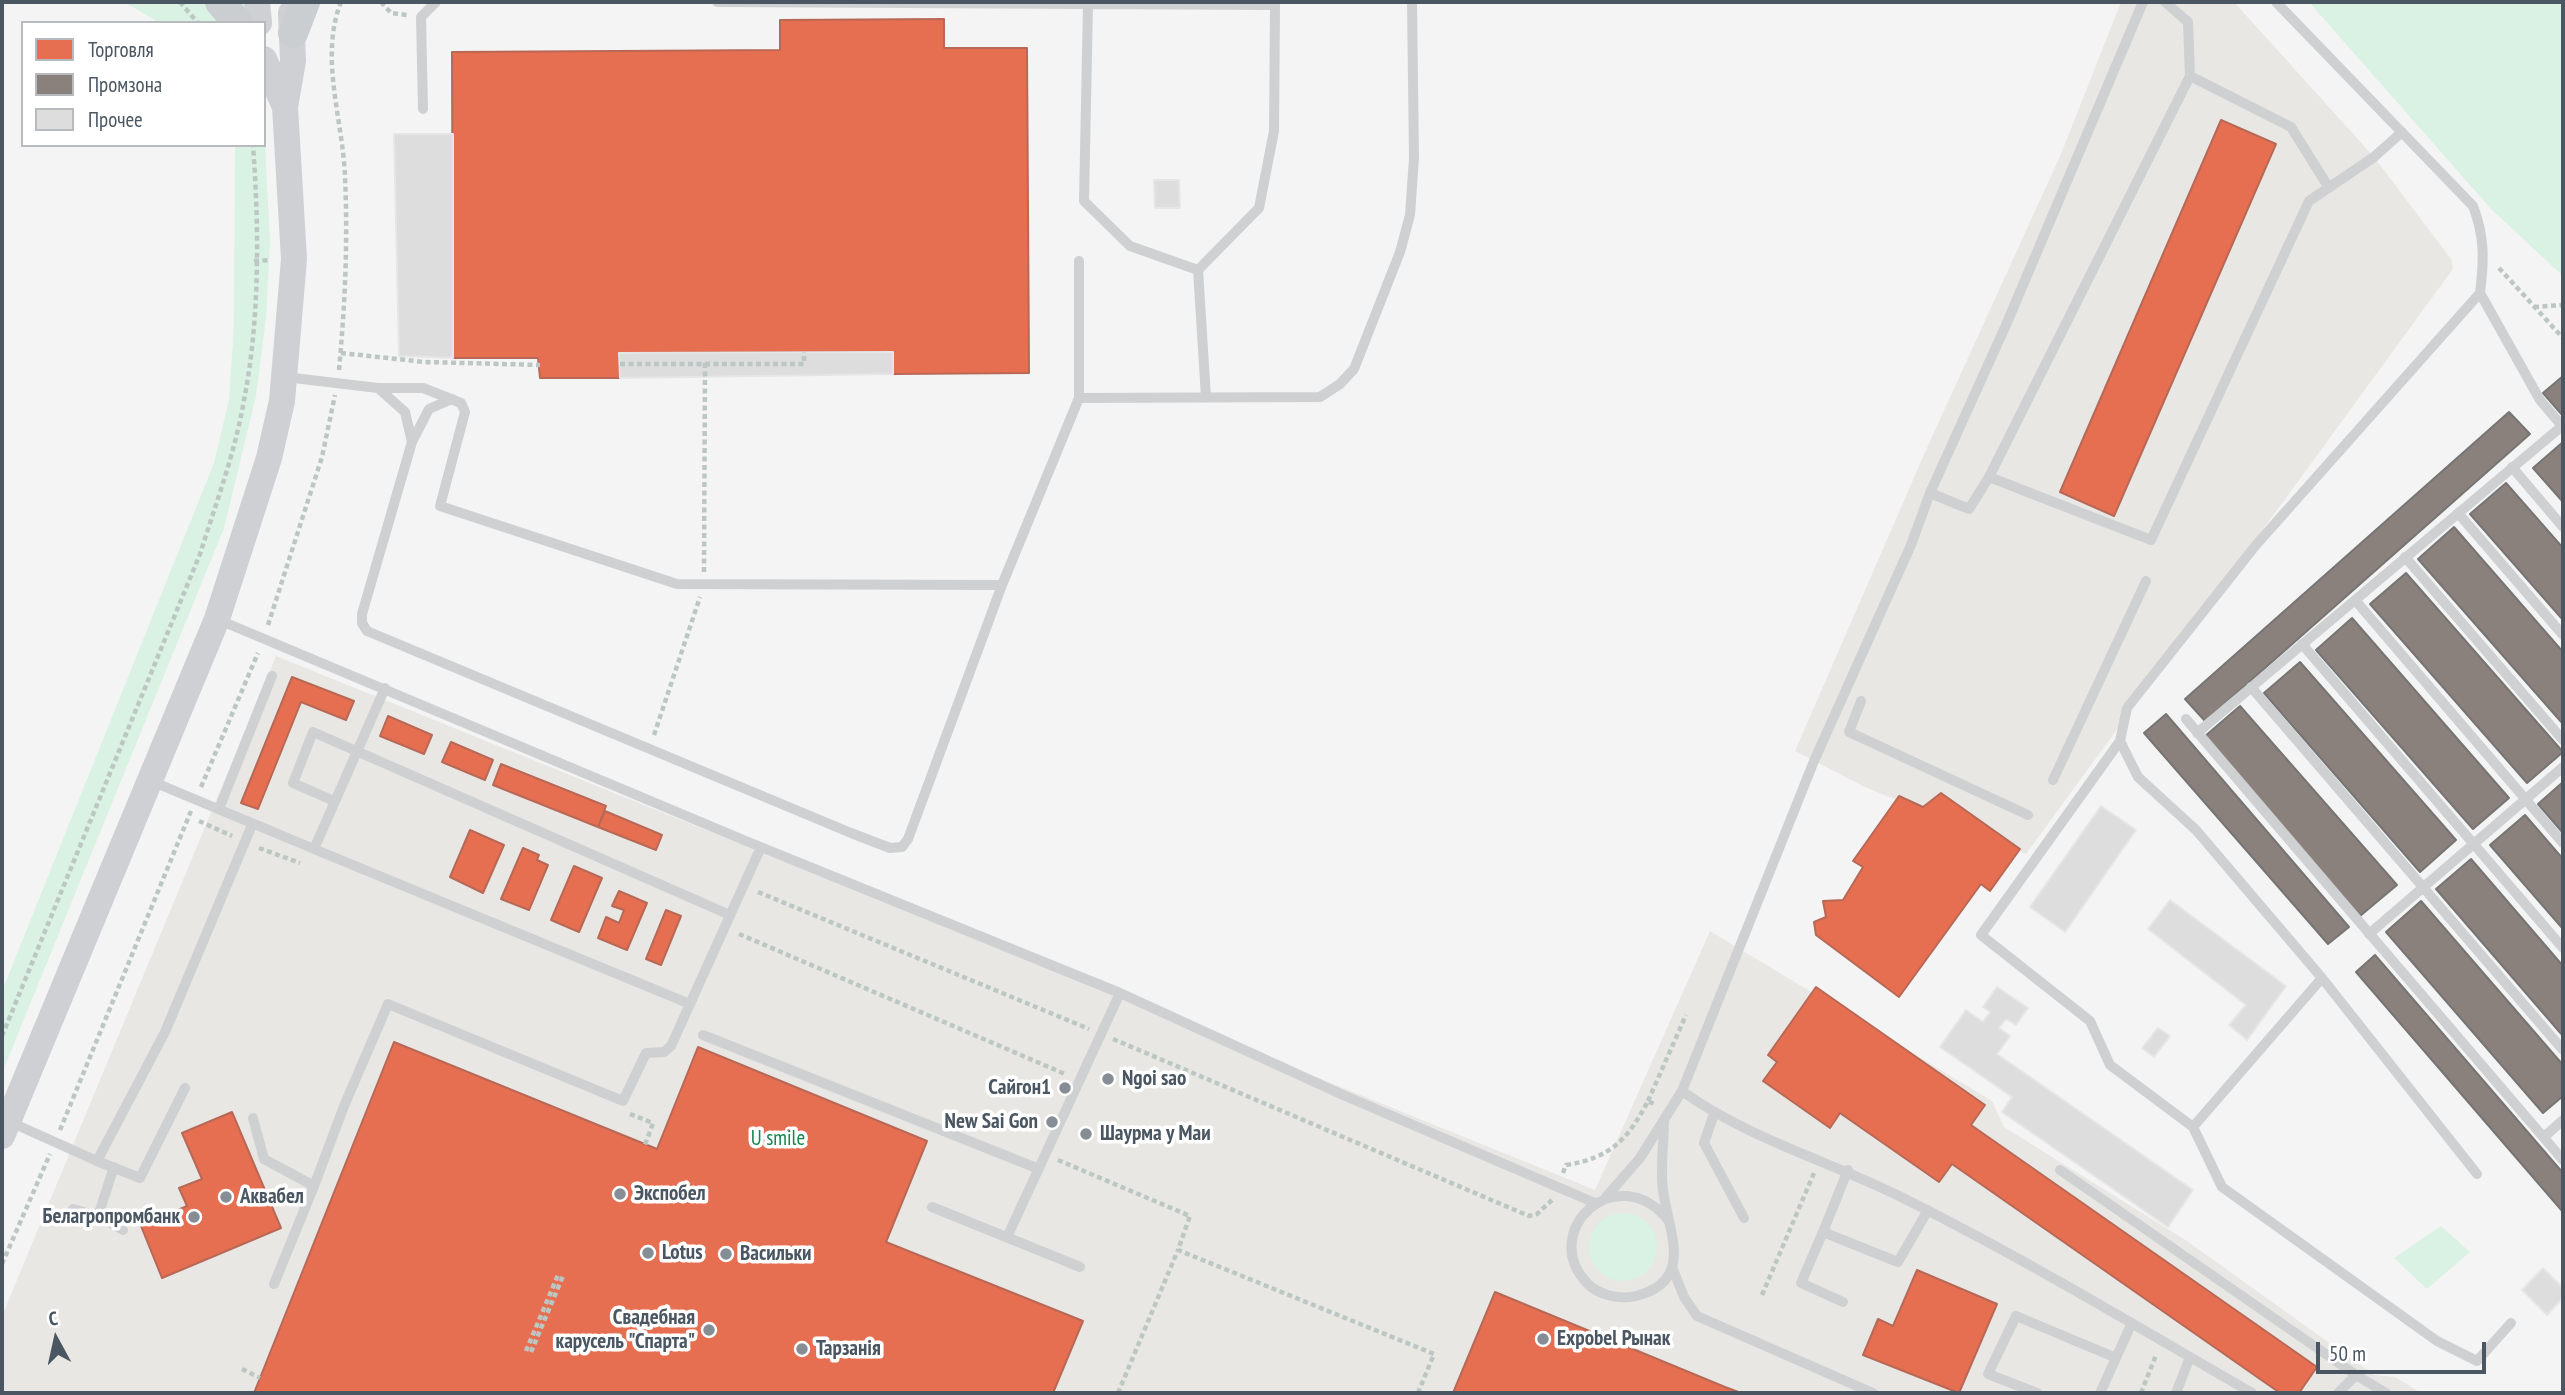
<!DOCTYPE html>
<html>
<head>
<meta charset="utf-8">
<style>
  body { margin:0 }
  #map { position:relative; width:2565px; height:1395px; overflow:hidden; background:#f4f4f4; font-family:"PT Sans Narrow",sans-serif }
  canvas { display:block }
  .frame { position:absolute; inset:0; border:4px solid #4a5661; pointer-events:none }
  .legend { position:absolute; left:21px; top:21px; width:245px; height:126px; box-sizing:border-box; background:#fff; border:2px solid #b7bbc0; margin:0; padding:9px 12px; list-style:none; font-size:21px; color:#4a5661 }
  .legend li { display:flex; align-items:center; gap:14px; height:35px }
  .legend b { width:35px; border:2px solid #b7bbc0 }
  .north { position:absolute; left:21px; top:1304px; width:70px; height:70px; -webkit-text-stroke:5px #fff; paint-order:stroke; rotate:352deg; font-size:19px; font-weight:700; line-height:28px; text-align:center; color:#4a5661 }
  .north::after { content:''; display:block; margin:auto; width:24px; height:32px; background:#4a5661; clip-path:polygon(50% 0,100% 100%,50% 72%,0 100%) }
  .scale { position:absolute; left:2316px; top:1342px; width:170px; height:32px; box-sizing:border-box; border:4px solid #4a5661; border-top:0; padding-left:9px; font-size:21px; line-height:24px; white-space:nowrap; color:#4a5661; -webkit-text-stroke:5px #fff; paint-order:stroke }
</style>
</head>
<body>
<div id="map">
<canvas width="2565" height="1395"></canvas>
<div class="frame"></div>
<ul class="legend">
<li><b style="height:19px;background:#e76f51"></b>Торговля</li>
<li><b style="height:19px;background:#8a817c"></b>Промзона</li>
<li><b style="height:19px;background:#ddddde"></b>Прочее</li>
</ul>
<div class="north">С</div>
<div class="scale">50 m</div>
</div>
<script>
const c = document.querySelector('canvas').getContext('2d');
c.lineJoin = 'round';
function fillPath(path, color) {
  c.fillStyle = color;
  c.fill(path, 'evenodd');
}
function trace(path, color, width, dash) {
  c.strokeStyle = color;
  c.lineWidth = width;
  c.lineCap = dash ? 'butt' : 'round';
  c.setLineDash(dash || []);
  c.stroke(path);
}
function label(font, color, halo, rows, align = 'center') {
  c.font = font + ' "PT Sans Narrow",sans-serif';
  c.lineWidth = 7;
  c.setLineDash([]);
  c.textBaseline = 'middle';
  c.strokeStyle = halo;
  c.fillStyle = color;
  for (const [text, x, y, turn = 0] of rows) {
    c.save();
    c.translate(x, y);
    c.rotate((+turn || 0) * Math.PI / 180);
    c.textAlign = isNaN(turn) ? turn : align;
    if (halo) c.strokeText(text, 0, 0);
    c.fillText(text, 0, 0);
    c.restore();
  }
}
fillPath(new Path2D(`
  M2121 2H2234L2374 157 2451 259 2453 269 2026 854 1865 787 1795 751 1926 450 2061 154Z
  M276 656 1595 1190 1710 931 1992 1101 2004 1127 2187 1241 2374 1375 2395 1377 2421 1393H2V1316Z`), '#e8e7e3');
fillPath(new Path2D(`
  M124 2H247L250 23H160Z
  M2309 2H2563V276L2491 209Z
  M264 125 270 242 266 318 256 396 224 528 2 1073V991L214 463 229 400 234 324 235 145H264Z
  M1589 1247a34 34 0 1 1 68 0a34 34 0 1 1-68 0Z
  M2441 1226 2470 1252 2427 1289 2394 1258Z`), '#d9f2e3');
const shops = new Path2D(`
  M944 19V48H1027L1029 373 893 374V352L619 353 620 378H540L538 358H453L452 52 780 50V20Z
  M2221 120 2276 144 2114 516 2060 492Z
  M292 677 354 701 346 720 301 702 258 809 241 803Z
  M388 716 432 735 424 754 380 736Z
  M451 742 493 760 485 780 442 762Z
  M501 764 606 806 598 827 493 785Z
  M1941 793 2020 849 1990 891 1981 884 1899 997 1816 935 1814 922 1826 917 1823 901 1843 900 1863 867 1853 861 1899 796 1923 807Z
  M605 811 662 835 656 850 598 827Z
  M470 830 504 845 483 893 450 877Z
  M523 848 539 855 537 860 548 865 529 910 501 899Z
  M574 866 602 878 579 932 551 920Z
  M619 891 647 903 627 950 598 938 606 917 619 923 624 910 612 906Z
  M666 910 681 916 661 965 646 959Z
  M1816 987 1985 1105 1971 1125 2317 1367 2299 1393H2280L1952 1164 1939 1182 1840 1113 1830 1128 1763 1081 1777 1062 1768 1055Z
  M394 1042 657 1149 698 1047 927 1141 886 1242 1083 1321 1053 1393H254Z
  M232 1112 281 1228 162 1278 141 1226 187 1206 179 1188 202 1179 182 1133Z
  M1917 1270 1997 1304 1959 1393 1863 1355 1878 1319 1893 1326Z
  M1495 1292 1725 1387 1741 1393H1453Z`);
fillPath(shops, '#e76f51');
trace(shops, '#b86856', 2);
const industry = new Path2D(`
  M2563 376V416L2543 393Z
  M2509 412 2530 434 2205 721 2185 699Z
  M2563 442V502L2533 468Z
  M2506 483 2563 548V620L2470 514Z
  M2454 527 2563 652V724L2418 559Z
  M2406 573 2563 752 2527 783 2370 604Z
  M2352 618 2509 798 2473 829 2316 650Z
  M2300 662 2456 840 2420 872 2264 693Z
  M2240 706 2397 885 2360 916 2204 737Z
  M2166 714 2349 927 2328 944 2144 733Z
  M2563 782V833L2538 804Z
  M2525 815 2563 859V929L2490 845Z
  M2471 859 2563 966V1036L2436 889Z
  M2421 901 2563 1065V1096L2543 1113 2386 932Z
  M2375 955 2563 1173V1212L2356 972Z`);
fillPath(industry, '#8a817c');
trace(industry, '#777474', 2);
const building = new Path2D(`
  M394 134H453V358L399 356Z
  M1154 180H1179L1180 208H1155Z
  M893 352V374L620 378 619 353Z
  M2101 806 2136 830 2065 932 2030 907Z
  M2170 900 2286 986 2247 1040 2229 1025 2246 1005 2148 929Z
  M1997 987 2028 1008 2016 1025 2006 1019 1999 1028 2010 1036 1997 1054 2193 1190 2168 1227 2002 1112 2012 1097 1940 1047 1966 1010 1983 1022 1990 1012 1983 1007Z
  M2158 1028 2170 1036 2154 1057 2142 1048Z
  M2543 1268 2563 1288V1298L2547 1315 2522 1290Z`);
fillPath(building, '#ddddde');
trace(building, '#e5e6e7', 2);
trace(new Path2D(`
  M180 2 198 23
  M381 2 391 13 407 15
  M254 261 271 260
  M2499 268 2563 338
  M2534 307 2563 305
  M341 353 425 362 540 365
  M620 364H804V352
  M339 370C345 305 348 241 345 177 343 120 319 57 341 2
  M704 572 705 363
  M268 625 322 457 335 395
  M654 735 700 597
  M201 787 258 653
  M199 821 232 836
  M259 848 300 863
  M758 892 1089 1029
  M739 934 1065 1074
  M2 1036 200 554C216 503 235 453 244 400 260 320 259 226 253 145
  M1113 1039 1529 1216 1537 1214 1552 1200
  M1648 1101 1686 1015
  M630 1114 653 1123 645 1145
  M60 1130 191 811
  M1058 1160 1190 1216 1178 1250 1434 1354 1418 1393
  M1563 1173 1566 1165C1611 1158 1628 1139 1648 1101L1656 1105
  M2 1264 50 1154
  M1762 1295 1814 1173
  M526 1351 558 1275
  M531 1352 563 1276
  M242 1369 260 1378
  M1118 1393 1178 1250
  M2141 1393 2156 1355`), '#bcc7c4', 4.5, [5, 3.5]);
trace(new Path2D(`
  M717 2 1275 5 1274 131 1259 208 1198 270 1206 397
  M2165 2 2188 22 2190 76
  M2276 2 2473 206C2485 237 2484 261 2480 293L2256 545 2127 708 2120 741 2138 777 2196 830 2322 978 2477 1174
  M1088 5 1084 201 1130 246 1198 270
  M423 109 421 17 436 2
  M2480 293 2540 400 2563 427
  M285 377 378 388H423L461 403 465 412 440 506 677 584 1002 585
  M378 388 405 412 412 442 362 614V623L367 631 851 833 890 848 902 847 908 839 1002 585 1079 398V261
  M1079 398 1320 397 1340 384 1354 369 1400 252 1410 215 1414 158 1412 2
  M412 442 429 409 452 399
  M2512 467 2563 527
  M1989 477 2151 540 2309 201 2374 157 2402 132
  M1930 493 1969 509 1989 477 2190 76 2291 127 2329 188
  M2458 513 2563 635
  M2405 557 2563 740
  M2355 600 2563 843
  M219 620 746 841 1120 993 1343 1095 1595 1203
  M2302 644 2563 948
  M2251 687 2563 1050
  M1861 701 1849 732 2028 815
  M2186 719 2563 1160
  M2197 733 2562 426
  M2120 741 1981 935 2090 1021 2110 1065 2193 1127 2222 1187 2437 1341 2477 1361 2511 1323
  M2053 780 2146 581
  M151 781 314 849 385 688
  M334 801 293 783 313 732 730 915
  M219 809 272 676
  M314 849 690 1004
  M2369 934 2563 767
  M703 1035 1039 1169
  M1682 1091C1747 1138 1829 1161 1901 1197 2020 1256 2136 1326 2252 1393
  M1714 1114 1704 1143 1744 1218
  M253 1118 264 1159 314 1186 344 1106 388 1004 623 1101 646 1053 664 1052 671 1046 761 847
  M1664 1120C1664 1143 1660 1167 1663 1190 1668 1231 1696 1281 1636 1296 1620 1300 1598 1295 1587 1283 1538 1232 1616 1156 1669 1221
  M8 1121 97 1161 165 1032 252 825
  M2193 1127 2322 978
  M2544 1137 2563 1120
  M97 1161 140 1178 185 1088
  M1848 1170 1823 1232 1898 1262 1928 1210
  M2060 1170 2356 1375
  M1606 1197 1640 1158 1682 1091 1814 761 1911 545 1930 493 2006 325 2143 2
  M932 1207 1080 1267
  M73 1209 98 1216 123 1230
  M98 1216 114 1167
  M1823 1232 1801 1283 1843 1302
  M1008 1235 1120 993
  M1672 1267 1684 1297 1697 1316 1873 1393
  M274 1284 314 1186
  M2037 1393 1988 1374 2016 1316 2114 1357
  M2100 1393 2131 1325
  M2176 1393 2190 1357
  M2338 1393 2356 1375 2386 1393`), '#ced0d2', 10);
trace(new Path2D(`
  M257 2 259 23
  M264 59 285 107
  M2 1136 217 619 269 458 282 401 294 259 285 107 293 61 291 13`), '#ced0d4', 26);
trace(new Path2D(`
  M220 2 238 23
  M293 33 305 2`), '#caced1', 30);
for (const [x, y, r, color] of [
  [1108,1079,7,"#868d94"],
  [1065,1088,7,"#868d94"],
  [1052,1122,7,"#868d94"],
  [1086,1134,7,"#868d94"],
  [620,1194,7,"#868d94"],
  [226,1197,7,"#868d94"],
  [194,1217,7,"#868d94"],
  [648,1253,7,"#868d94"],
  [726,1254,7,"#868d94"],
  [709,1330,7,"#868d94"],
  [1543,1339,7,"#868d94"],
  [802,1349,7,"#868d94"]
]) {
  const dot = new Path2D();
  dot.arc(x, y, r, 0, 2 * Math.PI);
  c.fillStyle = color;
  c.fill(dot);
  trace(dot, '#fff', 2.5);
}
label('bold 21px', '#4a5661', '#fff', [
  ["Ngoi sao",1122,1079],
  ["Сайгон1",1051,1088,"right"],
  ["New Sai Gon",1038,1122,"right"],
  ["Шаурма у Маи",1100,1134],
  ["Экспобел",634,1194],
  ["Аквабел",240,1197],
  ["Белагропромбанк",180,1217,"right"],
  ["Lotus",662,1253],
  ["Васильки",740,1254],
  ["Свадебная",695,1318,"right"],
  ["карусель \"Спарта\"",695,1342,"right"],
  ["Expobel Рынак",1557,1339],
  ["Тарзанія",816,1349]
], 'left');
label('21px', '#17864f', '#fff', [
  ["U smile",778,1139]
]);
</script>
</body>
</html>
